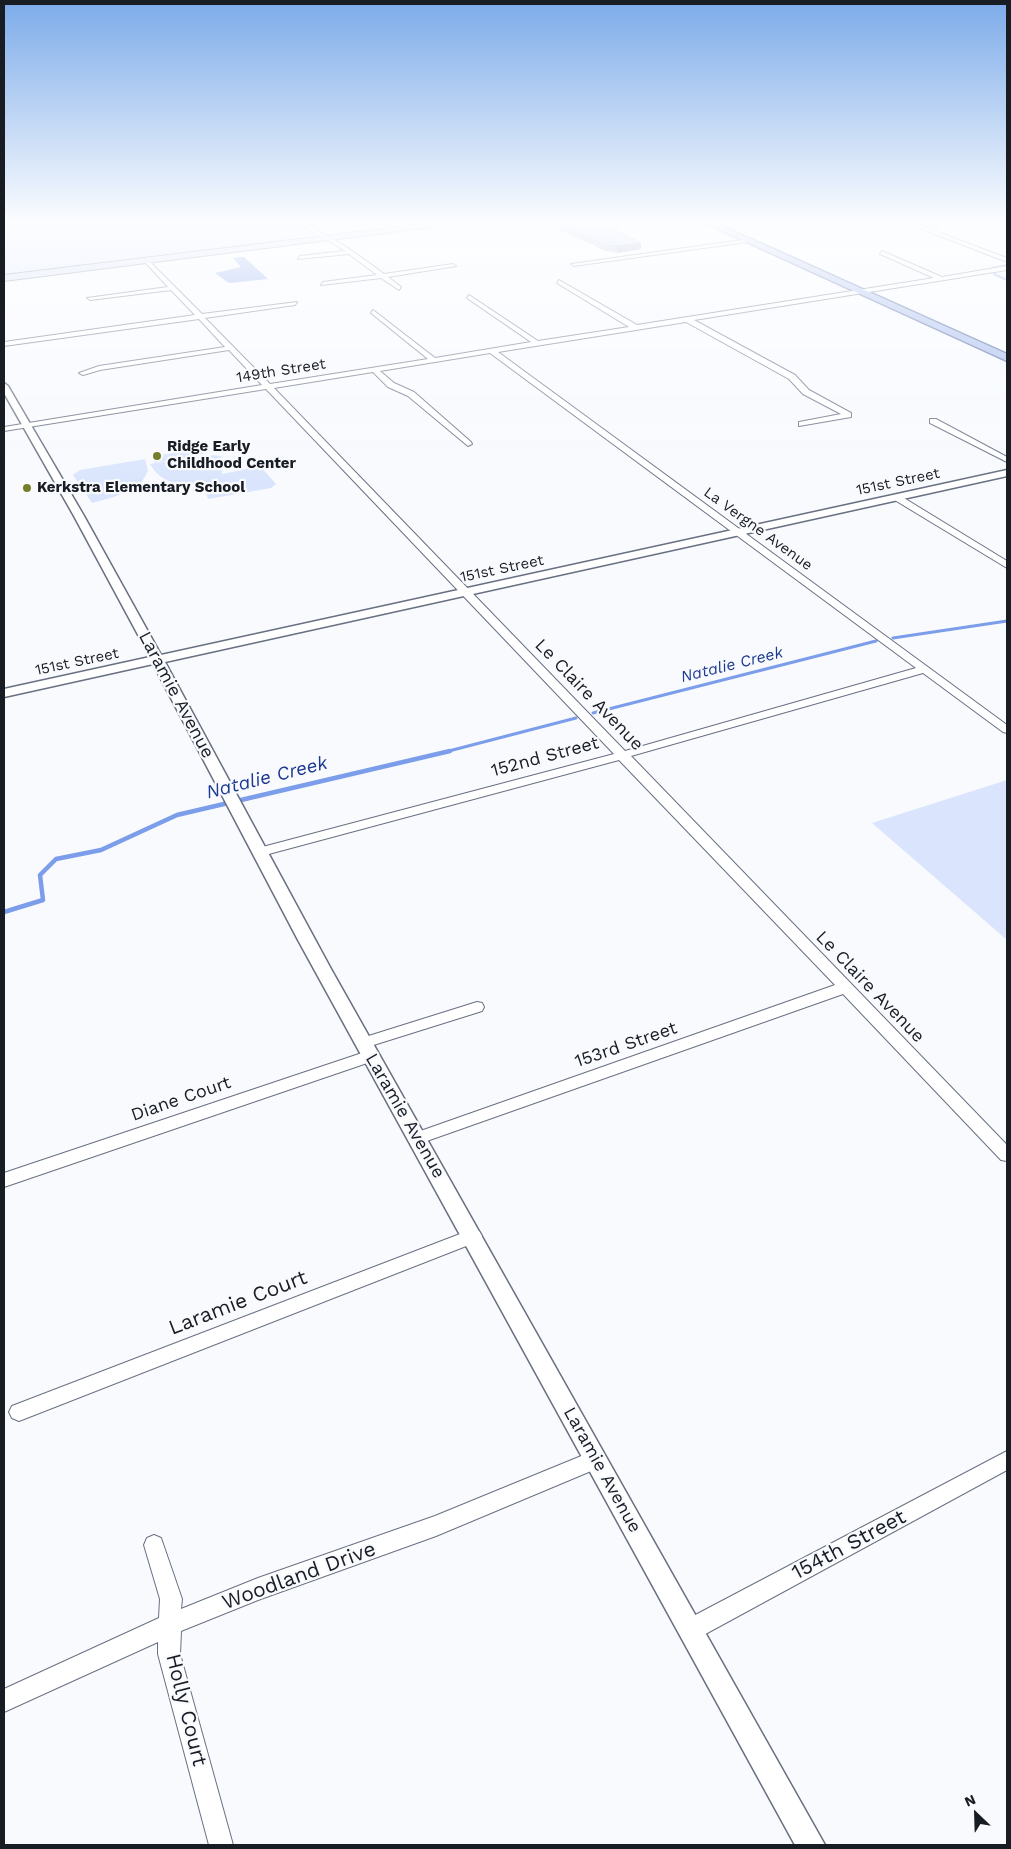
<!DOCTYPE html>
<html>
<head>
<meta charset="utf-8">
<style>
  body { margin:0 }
  #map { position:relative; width:1011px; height:1849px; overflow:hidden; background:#f8fafe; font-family:"Work Sans",sans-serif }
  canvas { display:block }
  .frame { position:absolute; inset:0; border:5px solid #181c23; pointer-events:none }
  .north { position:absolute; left:951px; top:1789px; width:50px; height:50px; -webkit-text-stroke:4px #f8fafe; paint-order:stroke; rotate:336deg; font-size:14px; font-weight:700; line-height:20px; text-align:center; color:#181c23 }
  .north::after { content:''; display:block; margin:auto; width:18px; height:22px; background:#181c23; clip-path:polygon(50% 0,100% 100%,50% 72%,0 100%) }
</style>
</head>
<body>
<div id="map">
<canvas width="1011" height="1849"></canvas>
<div class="frame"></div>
<div class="north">N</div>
</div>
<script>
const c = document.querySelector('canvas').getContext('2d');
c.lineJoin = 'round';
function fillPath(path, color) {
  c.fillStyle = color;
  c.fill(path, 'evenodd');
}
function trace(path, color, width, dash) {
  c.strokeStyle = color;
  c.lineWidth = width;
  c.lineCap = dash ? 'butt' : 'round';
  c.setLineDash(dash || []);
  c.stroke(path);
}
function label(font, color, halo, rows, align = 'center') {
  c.font = font + ' "Work Sans",sans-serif';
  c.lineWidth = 4.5;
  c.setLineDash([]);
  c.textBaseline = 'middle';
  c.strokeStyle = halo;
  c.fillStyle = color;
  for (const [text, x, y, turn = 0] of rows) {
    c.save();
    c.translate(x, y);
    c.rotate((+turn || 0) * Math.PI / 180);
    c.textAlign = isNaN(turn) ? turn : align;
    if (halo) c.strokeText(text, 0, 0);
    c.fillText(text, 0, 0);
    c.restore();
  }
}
fillPath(new Path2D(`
  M4 224H304L317 235 310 239 4 277Z
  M199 448 204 454 155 463 151 457Z
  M213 455 221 456 222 474 260 466 276 484 271 488 208 499 204 485 207 482C183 485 164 487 150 464Z
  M145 459 148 471 140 485 114 497 92 503 73 475 80 470Z
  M1007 780V940L872 823Z`), '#dae5fd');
fillPath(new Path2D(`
  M242 257H244L268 279 229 283 215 273 241 267 233 258Z`), '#7b9dea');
trace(new Path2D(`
  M992 268 1007 265
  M994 274 1007 280`), '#7b9dea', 2);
trace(new Path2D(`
  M893 638 1007 621
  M593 713 876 641
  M445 752 576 718`), '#7b9dea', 3);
trace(new Path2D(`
  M4 912 43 900 40 875 56 859 101 850 177 815 450 751`), '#7b9dea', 4.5);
const minor = new Path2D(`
  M303 224C312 223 316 230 324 234 345 245 364 259 384 274L453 264 456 266 388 277 401 287 399 290 381 278 321 285 323 282 377 275 349 254 298 259 300 256 345 251C331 241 316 236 303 224Z
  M909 224H916L1007 258V262Z
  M749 239 747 242 574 266 571 264Z
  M882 251 942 277 1007 266V270L694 320 795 375 809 390 851 413V417L799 426V422L841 414 803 394 789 379 686 322 498 352 1007 725V733L1003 732 923 673 631 756 1007 1145V1161L1001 1160 843 994 424 1142 418 1144 412 1142 410 1138 412 1134 835 985 619 760 265 855H255L254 852 255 849 614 754 266 389 4 431V427L262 385 229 350 100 370 83 375 79 373 99 366 225 347 199 319 4 346V342L195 315 171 290 90 300 87 298 168 287 144 261 146 258 202 314 297 302 295 305 205 318 270 384 428 359 371 313 373 310 435 358 531 342 467 298 469 295 538 341 629 327 557 283 559 280 637 325 934 278 880 254ZM490 353 916 668 625 751 274 388 373 372 388 387 408 396 468 446 472 444 471 442 414 392 394 383 380 371Z
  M930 419H936L1007 457V462L930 423Z
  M893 495H899L1007 561V568L893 499Z
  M477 1002 482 1003 484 1007 482 1011 364 1048 359 1047 356 1043 359 1039Z
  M371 1050 376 1052 379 1056 376 1060 4 1187V1173Z
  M473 1229 479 1231 482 1236 479 1241 19 1421 12 1418 9 1412 12 1406Z
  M596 1450 603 1452 606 1459 603 1466 436 1536 258 1600 181 1631 180 1654 233 1845H209L158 1654V1642L4 1712V1689L159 1618 160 1599 144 1545 147 1538 154 1535 161 1538 182 1599 181 1609 258 1578 435 1516Z
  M1007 1451V1470L698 1638 690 1641 682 1638 679 1630 682 1622Z`);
const tertiary = new Path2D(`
  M4 383 8 386 84 516 161 655 1007 470V476L165 662 331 969 825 1845H795L298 940 153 664 4 697V689L150 657 74 516 4 393Z`);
const secondary = new Path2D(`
  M423 224H444L440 226 4 281V275Z`);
const primary = new Path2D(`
  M707 224H718L1007 354V361Z`);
trace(minor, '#687082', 2);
trace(tertiary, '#687082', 3);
trace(secondary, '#687082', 2);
trace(primary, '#465f9c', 3);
fillPath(minor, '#fff');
fillPath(tertiary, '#fff');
fillPath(secondary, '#cfdaf5');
fillPath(primary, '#9eb5eb');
fillPath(new Path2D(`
  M552 224H604L641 249 617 253 606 251 558 229V227Z`), '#98abd4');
fillPath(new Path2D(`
  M641 243V249L617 253V246Z`), '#7c8bad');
const building = new Path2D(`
  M561 224H604L641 243 617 246 606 245Z`);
fillPath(building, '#b1c7f7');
trace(building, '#7c8bad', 1);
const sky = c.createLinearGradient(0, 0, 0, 483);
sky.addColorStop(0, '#7cabe9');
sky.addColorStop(0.46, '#fcfdff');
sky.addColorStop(1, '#fcfdff00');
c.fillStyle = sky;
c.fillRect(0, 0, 1011, 483);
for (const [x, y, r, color] of [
  [157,456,5,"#757e2a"],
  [27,488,5,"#757e2a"]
]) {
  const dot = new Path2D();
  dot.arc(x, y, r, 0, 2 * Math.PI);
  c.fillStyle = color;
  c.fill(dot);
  trace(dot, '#f8fafe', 2);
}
label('15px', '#181c23', '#f8fafe', [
  ["149th Street",281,371,-9],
  ["151st Street",898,482,-12],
  ["La Vergne Avenue",758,529,36],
  ["151st Street",502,569,-12],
  ["151st Street",77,662,-12]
]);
label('bold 15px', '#181c23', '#f8fafe', [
  ["Ridge Early",167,447],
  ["Childhood Center",167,464],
  ["Kerkstra Elementary School",37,488]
], 'left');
label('italic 16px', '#1b3991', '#f8fafe', [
  ["Natalie Creek",732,665,-14]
]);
label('18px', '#181c23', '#f8fafe', [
  ["Laramie Avenue",176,695,62],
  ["Le Claire Avenue",589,695,46],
  ["152nd Street",545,757,-15],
  ["Le Claire Avenue",870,987,46],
  ["153rd Street",626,1045,-19],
  ["Diane Court",181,1099,-19],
  ["Laramie Avenue",405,1116,60],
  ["Laramie Avenue",602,1470,61]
]);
label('italic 19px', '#1b3991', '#f8fafe', [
  ["Natalie Creek",267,778,-14]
]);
label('21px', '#181c23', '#f8fafe', [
  ["Laramie Court",238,1303,-21],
  ["154th Street",849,1545,-28],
  ["Woodland Drive",299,1576,-20],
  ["Holly Court",186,1710,76]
]);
</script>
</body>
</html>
